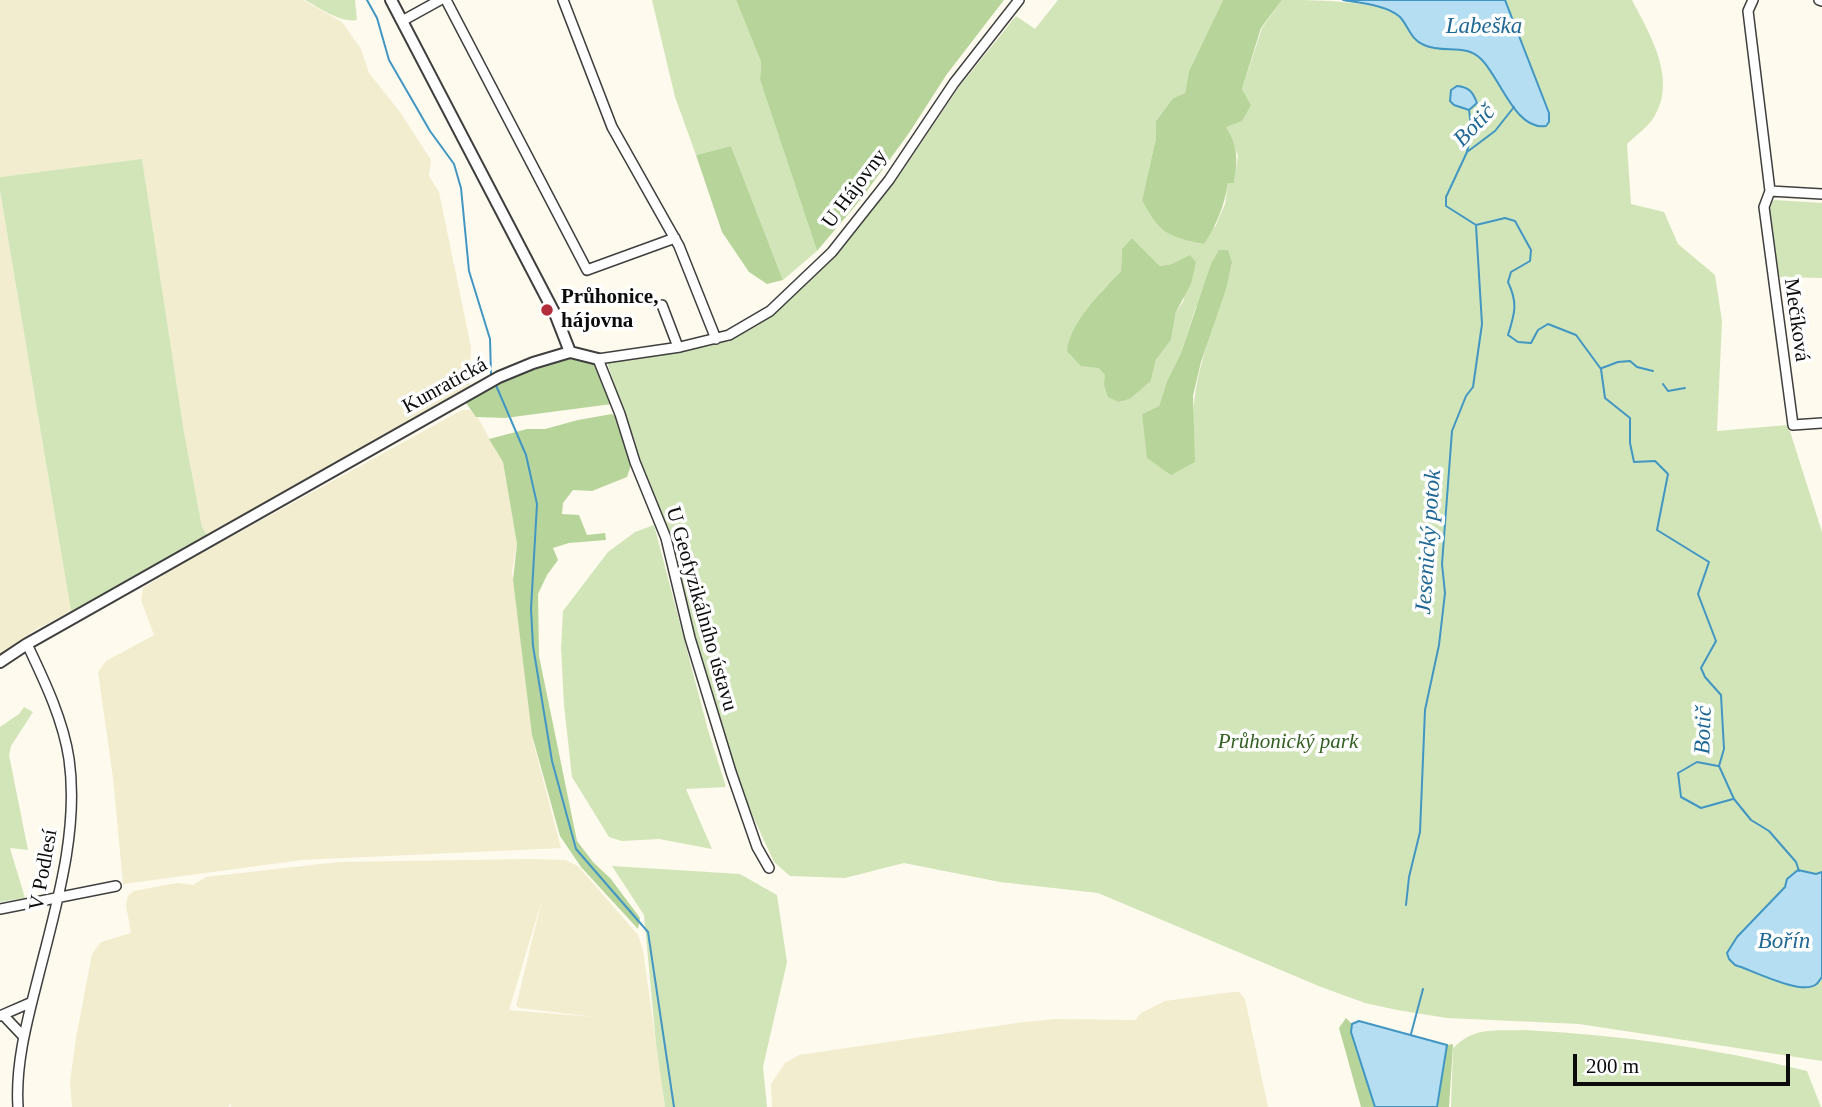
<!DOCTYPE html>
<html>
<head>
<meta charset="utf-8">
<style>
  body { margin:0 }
  #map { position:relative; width:1822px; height:1107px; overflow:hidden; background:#fefaed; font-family:Georgia,serif }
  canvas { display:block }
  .scale { position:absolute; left:1573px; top:1054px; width:217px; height:32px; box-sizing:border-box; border:4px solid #0c0c0c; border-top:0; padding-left:9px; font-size:21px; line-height:24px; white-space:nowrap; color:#0c0c0c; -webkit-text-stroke:5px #fff; paint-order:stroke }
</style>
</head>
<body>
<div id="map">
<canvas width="1822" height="1107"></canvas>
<div class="scale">200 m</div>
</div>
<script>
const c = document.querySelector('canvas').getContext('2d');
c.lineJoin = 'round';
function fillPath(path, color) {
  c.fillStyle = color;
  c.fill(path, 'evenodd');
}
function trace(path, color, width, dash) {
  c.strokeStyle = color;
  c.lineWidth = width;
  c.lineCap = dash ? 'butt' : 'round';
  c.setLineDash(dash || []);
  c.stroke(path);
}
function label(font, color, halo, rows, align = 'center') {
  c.font = font + ' Georgia,serif';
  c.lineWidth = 7;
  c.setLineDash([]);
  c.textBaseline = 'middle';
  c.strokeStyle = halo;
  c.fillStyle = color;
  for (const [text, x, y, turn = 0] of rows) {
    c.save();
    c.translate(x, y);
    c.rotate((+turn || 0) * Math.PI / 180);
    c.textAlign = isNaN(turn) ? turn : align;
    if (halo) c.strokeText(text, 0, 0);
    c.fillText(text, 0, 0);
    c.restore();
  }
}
fillPath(new Path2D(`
  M0 0H303L342 22 361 49 369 73 400 112 431 160 429 176 439 192 471 347 470 386 461 396 208 537 202 527 184 432 142 160 0 177Z
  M0 191 71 611 35 630 0 654Z
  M462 410H470L478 418 503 462 517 544 512 572 534 745 561 848 302 860 123 884 113 778 98 672 106 661 154 635 141 600 143 588 178 566Z
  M531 859 565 860 578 866 638 935 643 950 665 1107H231V1103L228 1107H72L70 1082 76 1038 92 954 101 942 131 933 126 905 128 896 134 891 177 883 193 885 206 877 338 862ZM542 900 516 1006 520 1008 594 1017 509 1010Z
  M1232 992H1239L1245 999 1268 1107H772L771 1084 785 1063 799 1055 1024 1022 1057 1019 1135 1020 1141 1013 1165 1001Z`), '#f2edcf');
fillPath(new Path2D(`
  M305 0H355L357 20C340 23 320 8 305 0Z
  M652 0H736L761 62 760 80 817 251 783 280 731 146 696 155 675 97Z
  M1058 0H1223L1189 71 1185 93 1173 98 1156 121V138L1142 200 1215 227 1225 204 1228 183H1234L1238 156 1225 127 1251 105 1242 89 1262 28 1282 0C1312 0 1374 0 1398 15 1409 23 1415 41 1427 46 1446 54 1466 43 1482 60 1498 78 1517 131 1546 126L1549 113 1505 0H1632C1649 33 1678 79 1654 117 1648 127 1636 135 1627 144L1631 204 1664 212 1678 244 1715 275 1722 321 1717 431 1788 425 1822 532V872L1816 874 1798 870 1787 879 1785 887 1737 937 1756 971 1798 987 1816 985 1822 977V1061L1579 1024 1447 1018 1397 1010 1365 1003 1321 987 1098 893 1000 882 904 863 845 878 790 876 774 862 743 795 694 632 671 535 639 459 607 362 677 352 730 341 773 315 835 256 896 180 959 87 1016 16 1035 29ZM1132 238 1160 266 1172 264 1184 300 1176 312 1171 340 1156 360 1151 381 1130 399 1119 402 1105 375 1098 368 1101 292 1121 271 1122 249ZM1232 264C1219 317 1194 365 1193 420L1142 414 1159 406 1167 381 1181 353 1196 307Z
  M142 159 184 432 202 527 208 537 71 611 0 191V177Z
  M1775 200 1822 203V278L1776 277 1768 208 1769 203Z
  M654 525 708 730 726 787 686 789 712 849 659 839 622 841 609 837 572 777 564 705 561 648 563 611 608 552 635 532Z
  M24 707 33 712 11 746 9 755 28 850 10 848 25 898 0 902V727L19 714Z
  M612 866 740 874 777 895 787 962 763 1067 767 1107H665L656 1044 644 915Z
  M1524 1030C1620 1035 1714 1048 1807 1071L1821 1107H1451L1453 1048C1475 1026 1495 1031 1524 1030Z`), '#d2e5b9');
fillPath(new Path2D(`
  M736 0H1004L947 74 909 133 861 199 817 251 760 80 761 62Z
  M1223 0H1282L1261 28 1242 89 1251 105 1242 121 1226 127C1238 147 1238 160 1234 183H1228C1224 207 1217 224 1204 244 1167 236 1160 234 1142 200L1156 138V121L1173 98 1185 93 1189 71Z
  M731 146 783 280 767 284 749 272 722 232 696 155Z
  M1132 238 1160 266 1172 264 1190 255 1196 262 1191 284 1176 312 1171 340 1156 360 1151 381 1130 399 1119 402 1108 397 1104 385 1105 375 1098 368 1081 366 1067 351C1069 324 1102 291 1121 271L1122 249Z
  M1219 250H1228L1232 263 1226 289 1201 362 1193 396 1195 462 1171 475 1147 458 1142 414 1159 406 1167 381 1181 353 1211 264Z
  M568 359 598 364 612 404 505 418 476 417 466 403 511 377Z
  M612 414 615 416 631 465 627 477 592 491 573 490 563 503 562 514 579 515 587 535 605 533 606 540 569 543 553 548 558 560 547 575 538 594 539 656 577 841 593 862 611 879 640 918 638 929 581 867 560 836 532 735 513 580 517 544 503 462 489 439 527 429H545L578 420Z
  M1346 1018 1352 1024 1351 1032 1375 1107H1361L1339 1028Z
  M1453 1044 1449 1107H1437L1447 1045Z`), '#b7d59a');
const water = new Path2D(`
  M1343 0H1505L1549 113V122L1546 126C1515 131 1500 77 1481 59 1465 43 1444 54 1424 45 1411 40 1409 27 1400 17 1387 5 1360 3 1343 0Z
  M1457 86C1469 87 1473 92 1477 103L1469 110 1454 105 1450 101 1451 90Z
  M1798 870 1816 874 1822 872V977C1820 979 1818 984 1815 985 1800 995 1752 970 1735 965L1729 959 1727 953 1737 937 1785 887 1787 879Z
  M1359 1021 1447 1045 1437 1107H1375L1351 1032 1352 1024Z`);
fillPath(water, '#b5def2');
trace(water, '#4196c3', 2);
trace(new Path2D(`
  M367 0 377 18 389 60 430 131 454 164 461 188 469 271 490 339 491 375
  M1514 107 1495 131 1467 152 1446 197V206L1476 225 1505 218 1515 221 1531 250 1530 261 1511 272 1508 282C1518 303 1515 313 1508 335L1518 342 1531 343 1538 330 1548 324 1576 335 1601 369 1605 398 1630 418V443L1634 462 1655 461 1668 474 1657 530 1709 562 1698 594 1716 641 1701 668 1705 677 1721 695 1724 749 1719 766 1734 799 1751 820 1769 831 1796 862 1799 871
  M1467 151 1472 134 1469 110
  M1602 368 1618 362 1630 361 1637 367 1653 371
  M495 383 526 455 537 504 531 609 533 646 552 761 576 849 648 932 674 1107
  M1663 384 1668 391 1685 388
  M1718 766 1697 762 1678 773 1681 797 1701 808 1733 799
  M1406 905 1409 877 1420 832 1425 710 1439 645 1445 593 1442 564 1452 431 1466 396 1473 387 1482 324 1476 226
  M1411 1034 1423 989`), '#4196c3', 2);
const minor = new Path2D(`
  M446 0 587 270 675 238
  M563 0 612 127 679 246 716 339
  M1753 0 1748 11 1770 191 1764 207 1793 425 1822 423
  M1819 0 1822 1
  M402 21 440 0
  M1770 191 1822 194
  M662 305 678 347
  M769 868 757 847 731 772 690 638 666 538 635 462 620 414 598 359 680 347 729 335 770 311 832 252 889 180 954 83 1019 0
  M0 909 116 886
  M0 1016 32 1002
  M4 1016 24 1037
  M18 1107C15 1061 29 1014 40 970 57 903 79 829 69 759 63 719 44 680 27 644`);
const tertiary = new Path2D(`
  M391 0 556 316 570 352
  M570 352 598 359
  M0 662 27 644 499 377 533 363 570 352`);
trace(minor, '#3f3f3f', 12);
trace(tertiary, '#3f3f3f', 14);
trace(minor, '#fff', 9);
trace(tertiary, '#fff', 10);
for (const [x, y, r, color] of [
  [547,310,7,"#b22e3b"]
]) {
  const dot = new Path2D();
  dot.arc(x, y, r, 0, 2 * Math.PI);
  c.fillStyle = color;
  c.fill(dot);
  trace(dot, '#fff', 2.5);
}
label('21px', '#0c0c0c', '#fff', [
  ["U Hájovny",855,189,-53],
  ["Mečíková",1796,320,82],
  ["Kunratická",445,386,-29],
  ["U Geofyzikálního ústavu",701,609,74],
  ["V Podlesí",44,870,-80]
]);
label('bold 21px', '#0c0c0c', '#fff', [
  ["Průhonice,",561,298],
  ["hájovna",561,322]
], 'left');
label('italic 21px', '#315f21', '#fff', [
  ["Průhonický park",1288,742]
]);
label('italic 23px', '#1f6795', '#fff', [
  ["Labeška",1484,27],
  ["Botič",1475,126,-46],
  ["Jesenický potok",1429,542,-86],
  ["Botič",1704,730,-88],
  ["Bořín",1784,942]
]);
</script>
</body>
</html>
